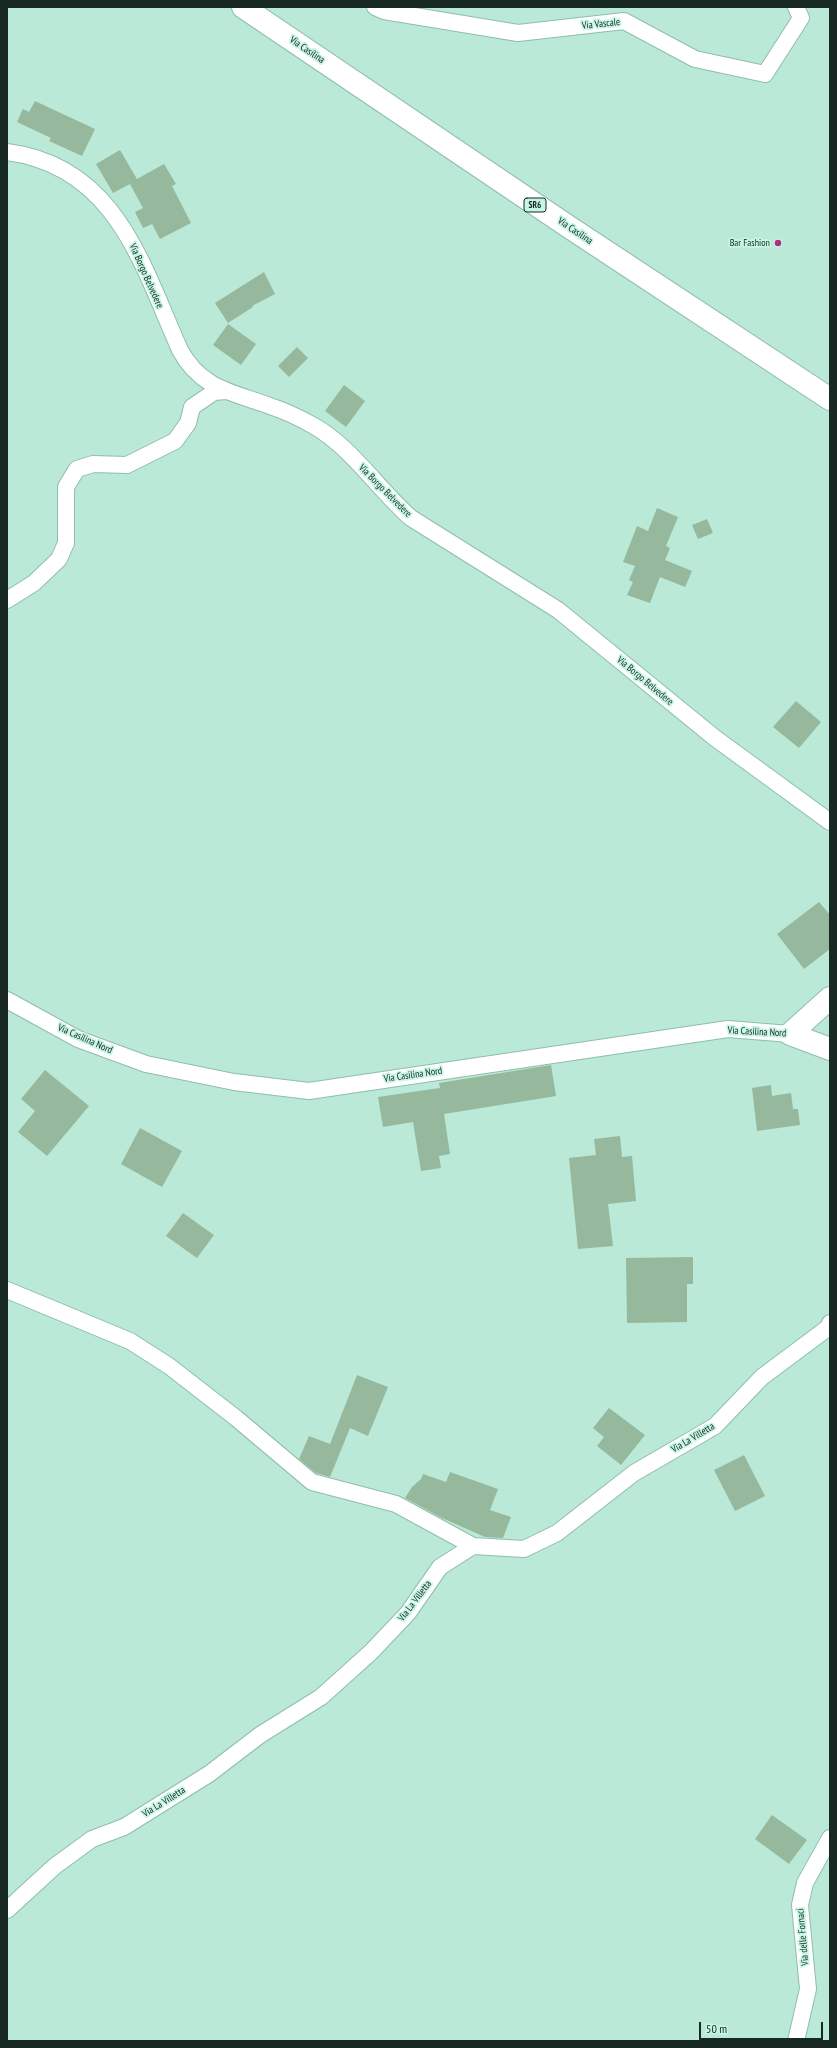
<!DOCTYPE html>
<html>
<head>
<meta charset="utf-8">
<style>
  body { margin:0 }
  #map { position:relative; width:837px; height:2048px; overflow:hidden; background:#bae9d7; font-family:"PT Sans Narrow",sans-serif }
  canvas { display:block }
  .frame { position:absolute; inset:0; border:8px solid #172922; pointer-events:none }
  .scale { position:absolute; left:699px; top:2022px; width:124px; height:18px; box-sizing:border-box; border:2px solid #172922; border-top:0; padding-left:5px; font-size:12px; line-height:14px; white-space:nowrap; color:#172922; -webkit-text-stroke:3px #c7f6e4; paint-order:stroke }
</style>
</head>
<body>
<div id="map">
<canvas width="837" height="2048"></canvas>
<div class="frame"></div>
<div class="scale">50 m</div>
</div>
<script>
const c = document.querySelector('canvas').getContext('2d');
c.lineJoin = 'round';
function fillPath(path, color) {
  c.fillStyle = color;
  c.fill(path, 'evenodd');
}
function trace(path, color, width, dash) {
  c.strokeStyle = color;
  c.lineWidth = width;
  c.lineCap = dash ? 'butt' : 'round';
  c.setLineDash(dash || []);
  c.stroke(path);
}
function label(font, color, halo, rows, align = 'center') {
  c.font = font + ' "PT Sans Narrow",sans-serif';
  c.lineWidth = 3.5;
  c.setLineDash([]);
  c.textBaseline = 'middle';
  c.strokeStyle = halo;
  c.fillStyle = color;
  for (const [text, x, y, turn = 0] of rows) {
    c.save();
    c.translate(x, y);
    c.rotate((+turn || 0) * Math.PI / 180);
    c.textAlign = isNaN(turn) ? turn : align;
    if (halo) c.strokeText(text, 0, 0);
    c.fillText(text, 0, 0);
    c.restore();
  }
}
fillPath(new Path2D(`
  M35 101 95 129 82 156 49 141 51 138 17 122 23 109 29 112Z
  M120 150 137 179 164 164 176 184 172 186 191 223 160 239 152 224 143 228 135 212 143 208 130 184 113 193 96 164Z
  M264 272 275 294 252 306 253 307 228 323 215 303Z
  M228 324 256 344 241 365 213 345Z
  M297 347 308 358 289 377 278 366Z
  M344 385 365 401 346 427 325 411Z
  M657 508 678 517 666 546 670 548 665 560 692 571 685 587 660 577 650 603 627 595 633 582 629 580 635 566 623 562 637 526 648 531Z
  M707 519 713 533 698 539 692 525Z
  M796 701 821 722 799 748 773 727Z
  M819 902 830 915V949L804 969 777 934Z
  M551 1065 556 1096 444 1114 450 1154 439 1156 441 1168 421 1171 413 1122 383 1127 378 1097 440 1088 439 1083Z
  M45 1070 89 1106 47 1156 18 1132 35 1111 21 1099Z
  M771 1085 772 1096 791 1093 793 1109H798L800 1125 757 1131 752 1088Z
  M140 1128 182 1151 162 1187 121 1164Z
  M620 1136 622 1157 632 1156 636 1201 608 1204 613 1246 578 1249 569 1158 596 1155 594 1139Z
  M183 1213 214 1235 197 1258 166 1236Z
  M693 1257V1284H687V1322L627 1323 626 1258Z
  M357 1375 388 1387 368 1436 350 1428 330 1477 316 1473 299 1459 309 1436 330 1444Z
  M609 1408 645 1435 621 1465 597 1446 604 1437 593 1428Z
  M744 1455 765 1496 735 1511 714 1470Z
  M450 1472 498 1489 490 1510 511 1517 503 1538 485 1537 442 1518 405 1498 412 1487 421 1479 423 1474 446 1482Z
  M772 1815 807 1840 789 1864 755 1839Z`), '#96b89c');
const street = new Path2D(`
  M375 7 384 11 518 33 624 21 695 59 765 74 801 18 796 7
  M7 152C116 166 142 265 180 350 201 389 232 392 270 406 285 411 300 418 314 426 350 446 379 490 411 518L558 610 715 738 830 822
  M7 600 34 583 59 559 66 543V487L77 469 93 464 127 465 175 441 188 423 192 407 214 392 226 391
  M7 1000 78 1039 146 1064 234 1082 309 1091 728 1029 790 1034
  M7 1290 130 1341 169 1366 236 1418 312 1482 396 1504 473 1546
  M7 1910 55 1866 92 1839 124 1827 209 1774 260 1735 321 1697 371 1652 408 1613 440 1567 473 1546 524 1549 557 1533 634 1473 715 1426 762 1377 829 1327 830 1323
  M796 2041 808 1989 800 1905 805 1883 830 1838`);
const secondary = new Path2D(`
  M830 998 790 1034 830 1049`);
const primary = new Path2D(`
  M243 7 569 227 830 399`);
trace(street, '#90bdac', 18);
trace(secondary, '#90bdac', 24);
trace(primary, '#90bdac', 24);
trace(street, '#fff', 16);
trace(secondary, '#fff', 22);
trace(primary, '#fff', 22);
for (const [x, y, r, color] of [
  [778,243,4,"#b1307a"]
]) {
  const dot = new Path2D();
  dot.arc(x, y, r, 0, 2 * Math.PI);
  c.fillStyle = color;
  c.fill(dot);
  trace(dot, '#c7f6e4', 1.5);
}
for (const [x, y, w] of [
  [535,205,22]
]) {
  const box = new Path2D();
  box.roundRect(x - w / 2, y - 7, w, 14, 3);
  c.fillStyle = '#c7f6e4';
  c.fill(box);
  trace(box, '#172922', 1);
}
label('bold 9px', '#172922', null, [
  ["SR6",535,205]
]);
label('10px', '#172922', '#c7f6e4', [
  ["Via Vascale",601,24,-6],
  ["Via Casilina",307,50,34],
  ["Via Casilina",575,231,34],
  ["Via Borgo Belvedere",146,276,66],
  ["Via Borgo Belvedere",385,491,45],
  ["Via Borgo Belvedere",645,681,40],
  ["Via Casilina Nord",757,1032,3],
  ["Via Casilina Nord",85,1039,24],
  ["Via Casilina Nord",413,1075,-8],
  ["Via La Villetta",693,1438,-31],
  ["Via La Villetta",415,1601,-53],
  ["Via La Villetta",164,1802,-32],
  ["Via delle Fornaci",803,1937,-95]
]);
label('10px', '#172922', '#c7f6e4', [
  ["Bar Fashion",770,243]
], 'right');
</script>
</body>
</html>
